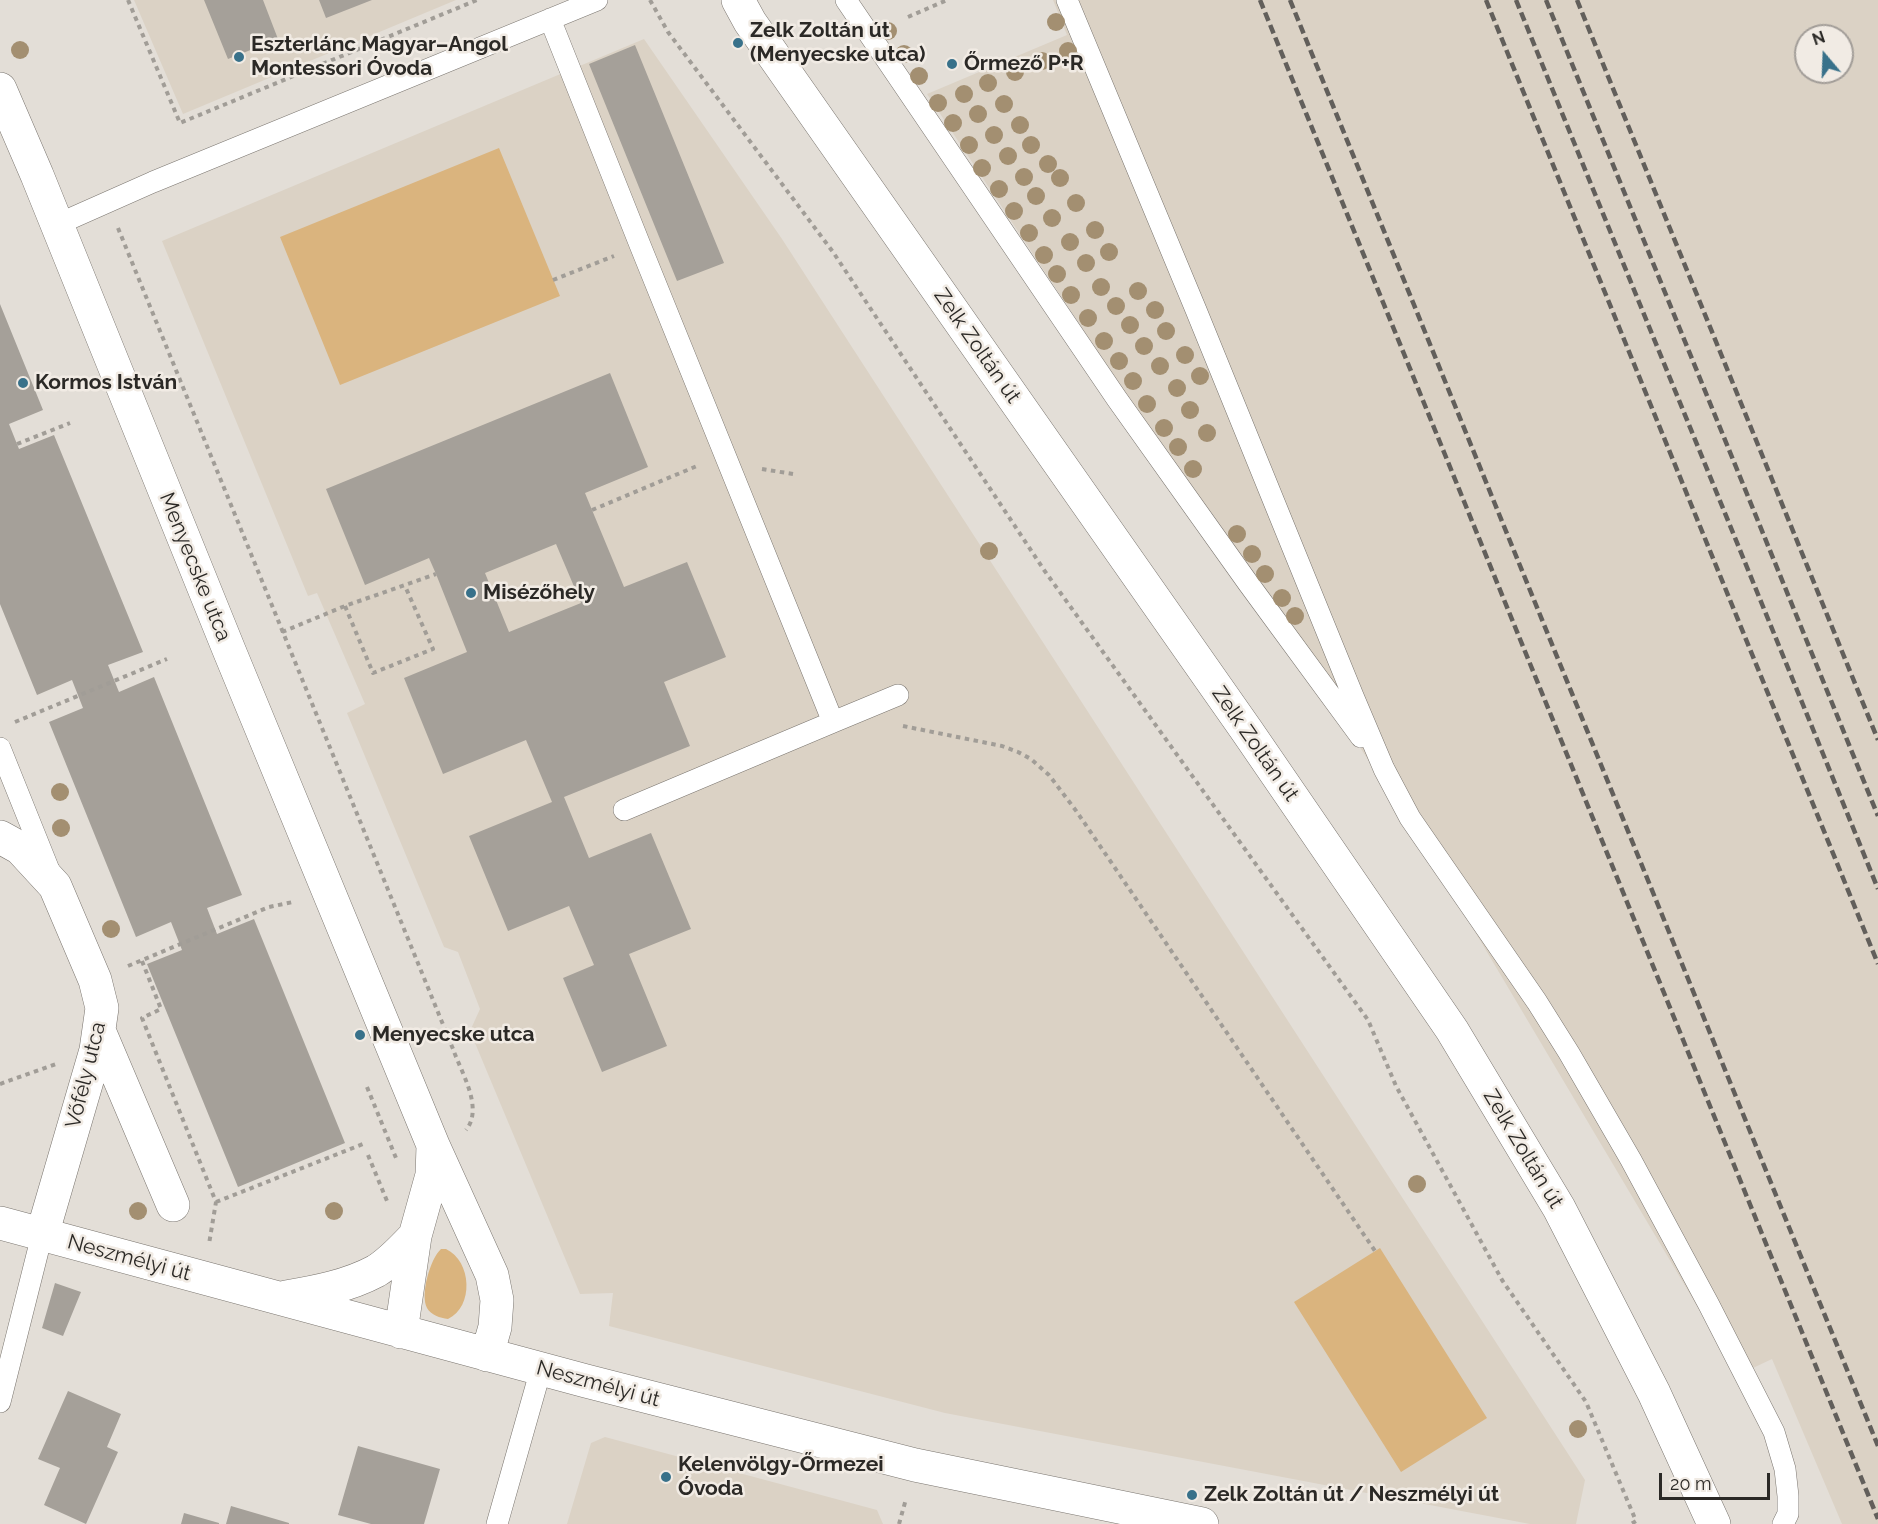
<!DOCTYPE html>
<html>
<head>
<meta charset="utf-8">
<style>
  body { margin:0 }
  #map { position:relative; width:1878px; height:1524px; overflow:hidden; background:#e3ded7; font-family:Raleway,sans-serif }
  canvas { display:block }
  .north { position:absolute; left:1794px; top:24px; width:60px; height:60px; box-sizing:border-box; background:#f1ebe4; border:2px solid #a29d98; border-radius:50%; rotate:341deg; font-size:16px; font-weight:700; line-height:24px; text-align:center; color:#2b2926 }
  .north::after { content:''; display:block; margin:auto; width:21px; height:27px; background:#38718a; clip-path:polygon(50% 0,100% 100%,50% 72%,0 100%) }
  .scale { position:absolute; left:1659px; top:1473px; width:111px; height:27px; box-sizing:border-box; border:3px solid #2b2926; border-top:0; padding-left:8px; font-size:18px; line-height:21px; white-space:nowrap; color:#2b2926; -webkit-text-stroke:4px #f1ebe4; paint-order:stroke }
</style>
</head>
<body>
<div id="map">
<canvas width="1878" height="1524"></canvas>
<div class="north">N</div>
<div class="scale">20 m</div>
</div>
<script>
const c = document.querySelector('canvas').getContext('2d');
c.lineJoin = 'round';
function fillPath(path, color) {
  c.fillStyle = color;
  c.fill(path, 'evenodd');
}
function trace(path, color, width, dash) {
  c.strokeStyle = color;
  c.lineWidth = width;
  c.lineCap = dash ? 'butt' : 'round';
  c.setLineDash(dash || []);
  c.stroke(path);
}
function label(font, color, halo, rows, align = 'center') {
  c.font = font + ' Raleway,sans-serif';
  c.lineWidth = 5;
  c.setLineDash([]);
  c.textBaseline = 'middle';
  c.strokeStyle = halo;
  c.fillStyle = color;
  for (const [text, x, y, turn = 0] of rows) {
    c.save();
    c.translate(x, y);
    c.rotate((+turn || 0) * Math.PI / 180);
    c.textAlign = isNaN(turn) ? turn : align;
    if (halo) c.strokeText(text, 0, 0);
    c.fillText(text, 0, 0);
    c.restore();
  }
}
fillPath(new Path2D(`
  M134 0H456L183 114Z
  M1053 0H1878V1524H1842L1772 1359 1738 1375 1414 829 927 94 1067 35ZM1806 36H1842V72H1806Z
  M644 39 782 239 1585 1480 1576 1524H1530L945 1413 609 1326 613 1293 580 1294 470 1031 480 1009 458 952 444 947 347 713 365 704 317 593 308 596 162 241Z
  M605 1437 877 1510 883 1524H567L591 1443Z`), '#dbd2c5');
fillPath(new Path2D(`
  M499 148 560 296 340 385 280 237Z
  M1380 1248 1487 1418 1401 1472 1294 1302Z
  M441 1249H446C472 1261 474 1307 448 1319 440 1318 431 1315 427 1308 420 1295 430 1259 441 1249Z`), '#dab47e');
fillPath(new Path2D(`
  M204 0H263L278 39 228 59Z
  M319 0H372L326 18Z
  M635 45 724 263 677 281 589 64Z
  M0 304 43 410 9 424 19 449 54 435 143 652 108 665 119 692 154 677 242 895 207 908 217 934 254 919 345 1143 238 1187 147 964 182 950 171 922 136 937 49 722 83 708 72 680 37 695 0 604Z
  M610 373 648 467 585 493 592 510 624 587 687 562 726 657 664 682 690 746 564 797 589 858 651 833 691 929 629 954 667 1046 602 1072 563 978 594 965 569 906 508 931 469 836 552 802 526 740 443 774 404 678 467 652 436 574 429 558 365 585 326 489ZM556 544 581 603 509 632 485 573Z
  M55 1283 81 1292 63 1336 42 1328Z
  M68 1391 121 1414 107 1447 118 1452 86 1524 44 1505 60 1468 38 1459Z
  M358 1446 440 1469 424 1524H371L338 1515Z
  M231 1506 289 1523V1524H226Z
  M184 1513 219 1523V1524H181Z`), '#a5a099');
const lane = new Path2D(`
  M846 0 1117 399 1248 583 1361 737
  M1067 0 1196 310 1353 696 1384 769 1410 818 1537 1002 1569 1053 1631 1160 1709 1305 1774 1432 1785 1469 1788 1496V1514L1783 1524
  M550 19 640 245 833 722 624 810
  M56 225 153 182 597 0
  M833 722 898 695
  M0 748 49 870
  M0 1402 42 1235
  M497 1524 541 1369`);
const street = new Path2D(`
  M0 837 20 848 55 886 95 980 102 1008 96 1050 42 1235
  M100 1033 173 1205`);
const secondary = new Path2D(`
  M738 0 750 22 1247 731 1452 1030 1559 1208 1654 1393 1714 1524
  M0 89 37 175 229 650 433 1145 492 1275 497 1300 495 1327 487 1355
  M0 1223 586 1381 915 1465 1202 1524
  M286 1297C316 1292 348 1286 376 1271 391 1262 403 1248 415 1236
  M401 1332 415 1236 432 1175 433 1146`);
trace(lane, '#7a756f', 22);
trace(street, '#7a756f', 34);
trace(secondary, '#7a756f', 34);
trace(new Path2D(`
  M128 0 180 123 477 0
  M650 0 668 32 833 252 1044 570 1368 1020 1396 1086 1502 1280 1586 1402 1636 1521 1631 1524
  M908 17 947 0
  M118 228 453 1049C461 1072 484 1108 466 1130
  M553 280 614 256
  M17 444 70 423
  M762 469 793 474
  M592 510 697 466
  M345 606 373 673 433 649 405 586
  M282 632 345 606 436 574
  M15 722 167 659
  M903 726 1002 746 1018 752 1031 759 1049 775 1077 812 1375 1251
  M142 961 161 1009 142 1018 216 1202 209 1244
  M128 966 269 907 293 902
  M0 1084 56 1064
  M367 1087 396 1158
  M368 1155 387 1201
  M216 1202 363 1144
  M899 1524 906 1499`), '#a19d97', 4, [4.5, 4.5]);
trace(lane, '#fff', 21);
trace(street, '#fff', 33);
trace(secondary, '#fff', 33);
trace(new Path2D(`
  M1260 0 1878 1519
  M1290 0 1878 1446
  M1486 0 1878 964
  M1516 0 1878 889
  M1546 0 1878 816
  M1577 0 1878 740`), '#625f5b', 4.5, [9, 4.5]);
c.fillStyle = '#a38f71';
for (const [x, y] of [
  [1056,22],
  [888,31],
  [20,50],
  [1068,51],
  [904,54],
  [1042,61],
  [1015,72],
  [919,76],
  [988,83],
  [964,94],
  [938,103],
  [1004,104],
  [978,114],
  [953,123],
  [1020,125],
  [994,135],
  [969,145],
  [1031,145],
  [1008,156],
  [1048,164],
  [982,168],
  [1024,177],
  [1060,178],
  [999,189],
  [1036,196],
  [1076,203],
  [1014,211],
  [1052,218],
  [1095,230],
  [1029,233],
  [1070,242],
  [1109,252],
  [1044,255],
  [1086,263],
  [1057,274],
  [1101,287],
  [1138,291],
  [1071,295],
  [1116,306],
  [1155,310],
  [1088,318],
  [1130,325],
  [1166,331],
  [1104,341],
  [1144,346],
  [1185,355],
  [1119,361],
  [1160,366],
  [1200,376],
  [1133,381],
  [1177,388],
  [1147,404],
  [1190,410],
  [1164,428],
  [1207,433],
  [1178,447],
  [1193,469],
  [1237,534],
  [989,551],
  [1252,554],
  [1265,574],
  [1282,598],
  [1295,616],
  [60,792],
  [61,828],
  [111,929],
  [1417,1184],
  [138,1211],
  [334,1211],
  [1578,1429]
]) {
  c.beginPath();
  c.arc(x, y, 9, 0, 2 * Math.PI);
  c.fill();
}
for (const [x, y, r, color] of [
  [738,43,6,"#38718a"],
  [239,57,6,"#38718a"],
  [952,64,6,"#38718a"],
  [23,383,6,"#38718a"],
  [471,593,6,"#38718a"],
  [360,1035,6,"#38718a"],
  [666,1477,6,"#38718a"],
  [1192,1495,6,"#38718a"]
]) {
  const dot = new Path2D();
  dot.arc(x, y, r, 0, 2 * Math.PI);
  c.fillStyle = color;
  c.fill(dot);
  trace(dot, '#f1ebe4', 2);
}
label('bold 21px', '#2b2926', '#f1ebe4', [
  ["Zelk Zoltán út",750,31],
  ["(Menyecske utca)",750,55],
  ["Eszterlánc Magyar–Angol",251,45],
  ["Montessori Óvoda",251,69],
  ["Őrmező P+R",964,64],
  ["Kormos István",35,383],
  ["Misézőhely",483,593],
  ["Menyecske utca",372,1035],
  ["Kelenvölgy-Őrmezei",678,1465],
  ["Óvoda",678,1489],
  ["Zelk Zoltán út / Neszmélyi út",1204,1495]
], 'left');
label('21px', '#2b2926', '#f1ebe4', [
  ["Zelk Zoltán út",977,346,55],
  ["Menyecske utca",195,567,68],
  ["Zelk Zoltán út",1255,744,55],
  ["Vőfély utca",86,1075,-76],
  ["Zelk Zoltán út",1523,1149,59],
  ["Neszmélyi út",129,1258,15],
  ["Neszmélyi út",598,1384,15]
]);
</script>
</body>
</html>
